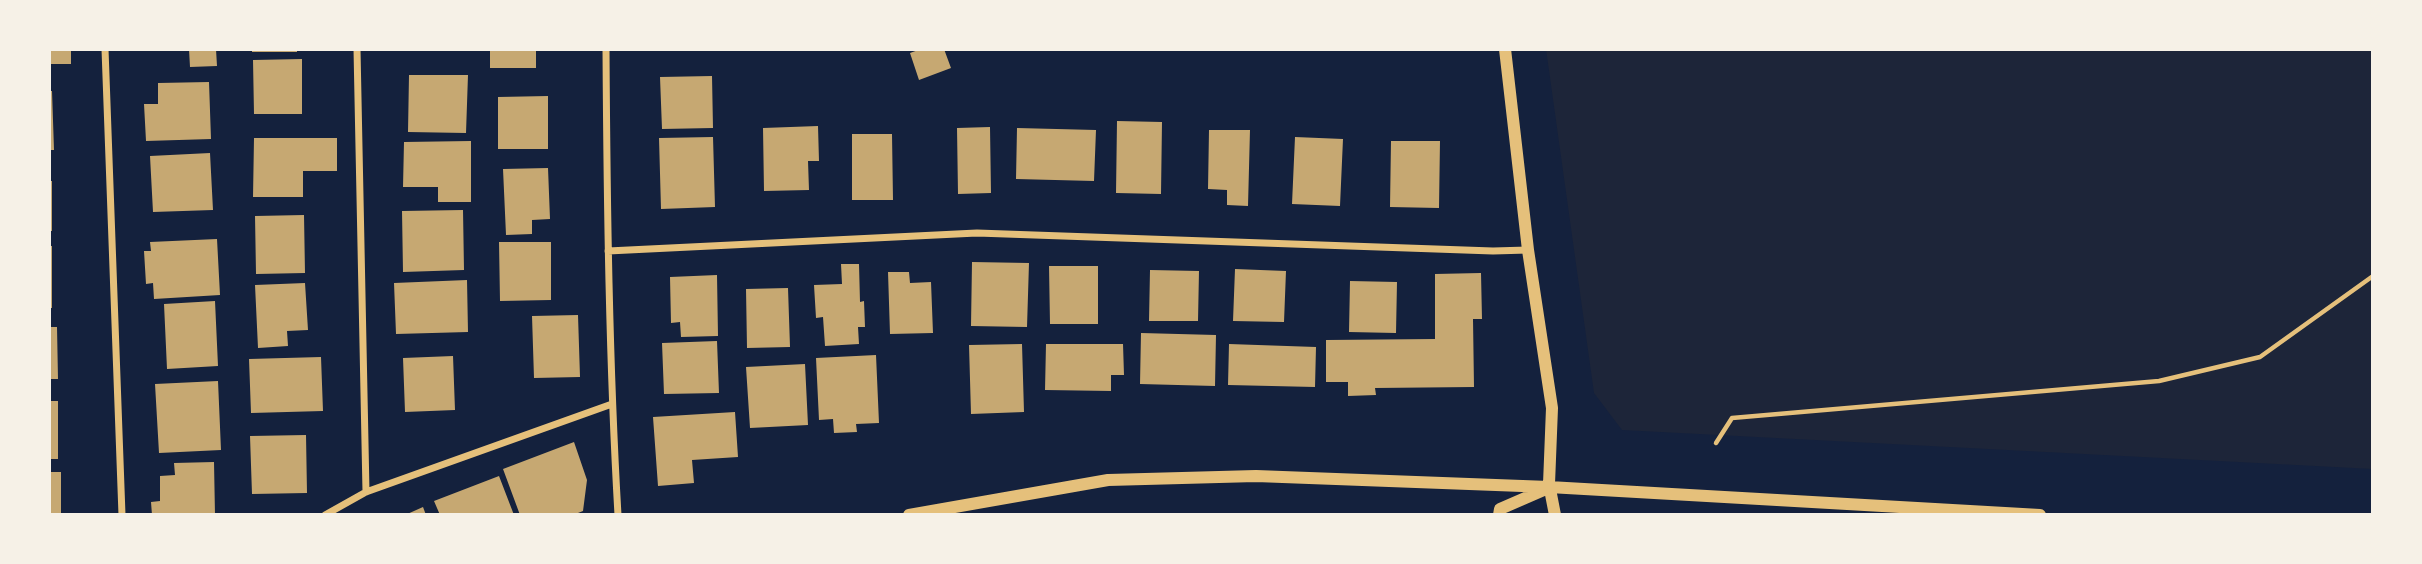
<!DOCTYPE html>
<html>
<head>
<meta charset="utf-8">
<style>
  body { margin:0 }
  #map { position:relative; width:2422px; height:564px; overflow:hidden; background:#14213d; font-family:"DejaVu Sans",sans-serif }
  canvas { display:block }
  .frame { position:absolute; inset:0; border:51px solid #f6f1e7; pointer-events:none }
</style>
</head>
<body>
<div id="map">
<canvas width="2422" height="564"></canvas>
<div class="frame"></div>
</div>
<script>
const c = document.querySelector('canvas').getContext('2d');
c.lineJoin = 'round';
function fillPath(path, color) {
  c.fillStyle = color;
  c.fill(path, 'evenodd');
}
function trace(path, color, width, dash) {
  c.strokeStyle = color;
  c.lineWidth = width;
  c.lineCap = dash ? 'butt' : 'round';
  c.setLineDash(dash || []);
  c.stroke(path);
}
fillPath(new Path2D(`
  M1546 49H2373V469L1622 430 1594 393Z`), '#1d2539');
fillPath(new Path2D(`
  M49 49H71V64H49Z
  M189 49H216L217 66 190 67Z
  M252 49H297V52H252Z
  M490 49H536V68H490Z
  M921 49H944L951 68 919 80 910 53Z
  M302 59V114H254L253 60Z
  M409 75H468L466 133 408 132Z
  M712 76 713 128 662 129 660 77Z
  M209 82 211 139 146 141 144 104H158V83Z
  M49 91H52L54 150H49Z
  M548 96V149H498V97Z
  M1117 121 1162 122 1161 194 1116 193Z
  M818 126 819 161H808L809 190 764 191 763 128Z
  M990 127 991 193 958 194 957 128Z
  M1017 128 1096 130 1094 181 1016 179Z
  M1209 130H1250L1248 206 1227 205V190L1208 189Z
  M852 134H892L893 200H852Z
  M713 137 715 207 661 209 659 138Z
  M1295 137 1343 139 1340 206 1292 204Z
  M254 138H337V171H303V197H253Z
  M471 141V202H438V187H403L404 142Z
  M1391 141H1440L1439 208 1390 207Z
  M210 153 213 210 153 212 150 156Z
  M548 168 550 219 532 220V234L506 235 503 169Z
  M49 181H52V231H49Z
  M463 210 464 270 403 272 402 211Z
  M304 215 305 273 256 274 255 216Z
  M217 239 220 295 154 299 153 283 146 284 144 251H151L150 242Z
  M499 242H551V300L500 301Z
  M49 246H52V308H49Z
  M972 262 1029 263 1027 327 971 326Z
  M841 264H859L860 302 864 301 865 327H858L859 344 825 346 823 317 816 318 814 285 842 284Z
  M1049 266H1098V324H1050Z
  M1235 269 1286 271 1284 322 1233 321Z
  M1150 270 1199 271 1198 321H1149Z
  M888 272H909L910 283 931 282 933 333 890 334Z
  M1481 273 1482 319H1473L1474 387 1375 388 1376 395 1348 396V382H1326V340L1435 339V274Z
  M717 275 718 336 681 337 680 322 671 323 670 277Z
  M467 280 468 332 396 334 394 283Z
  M1350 281 1397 282 1396 333 1349 332Z
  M305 283 308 330 287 331 288 346 258 348 255 285Z
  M788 288 790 347 747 348 746 289Z
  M215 301 218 366 167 369 164 304Z
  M578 315 580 377 534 378 532 316Z
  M49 327H57L58 379H49Z
  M1141 333 1216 335 1215 386 1140 384Z
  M717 341 719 393 664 394 662 343Z
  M1022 344 1024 412 971 414 969 345Z
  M1046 344H1123L1124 375H1111V391L1045 390Z
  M1229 344 1316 347 1315 387 1228 385Z
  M876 355 879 423 856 424 857 432 834 433 833 419 819 420 816 358Z
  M453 356 455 410 405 412 403 358Z
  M321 357 323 411 251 413 249 359Z
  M805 364 808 425 750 428 746 367Z
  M218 381 221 450 159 453 155 384Z
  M49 401H58V459H49Z
  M735 412 738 457 692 460 694 483 658 486 653 417Z
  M306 435 307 493 252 494 250 436Z
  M574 442 587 480 583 511 573 515H520L503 469Z
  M214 462 215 515H152L151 502 160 501V476L175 475 174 463Z
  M49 472H61V515H49Z
  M499 476 514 515H440L434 501Z
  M423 507 426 515H405Z`), '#c6a872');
trace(new Path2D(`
  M1716 443 1732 418 2159 381 2260 357 2373 276`), '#e5c07b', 4.5);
trace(new Path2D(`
  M105 49 122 515
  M357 49 366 492
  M606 49C607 205 609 360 618 515
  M608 251 977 233 1493 251 1528 250
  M325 515 366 492 612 404`), '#e5c07b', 7);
trace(new Path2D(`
  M1505 49 1528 250 1552 408 1549 484 1555 515
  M909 515 1108 480 1256 476 1549 487 2040 515
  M1499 515 1500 509 1546 489`), '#e5c07b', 12);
</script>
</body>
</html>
